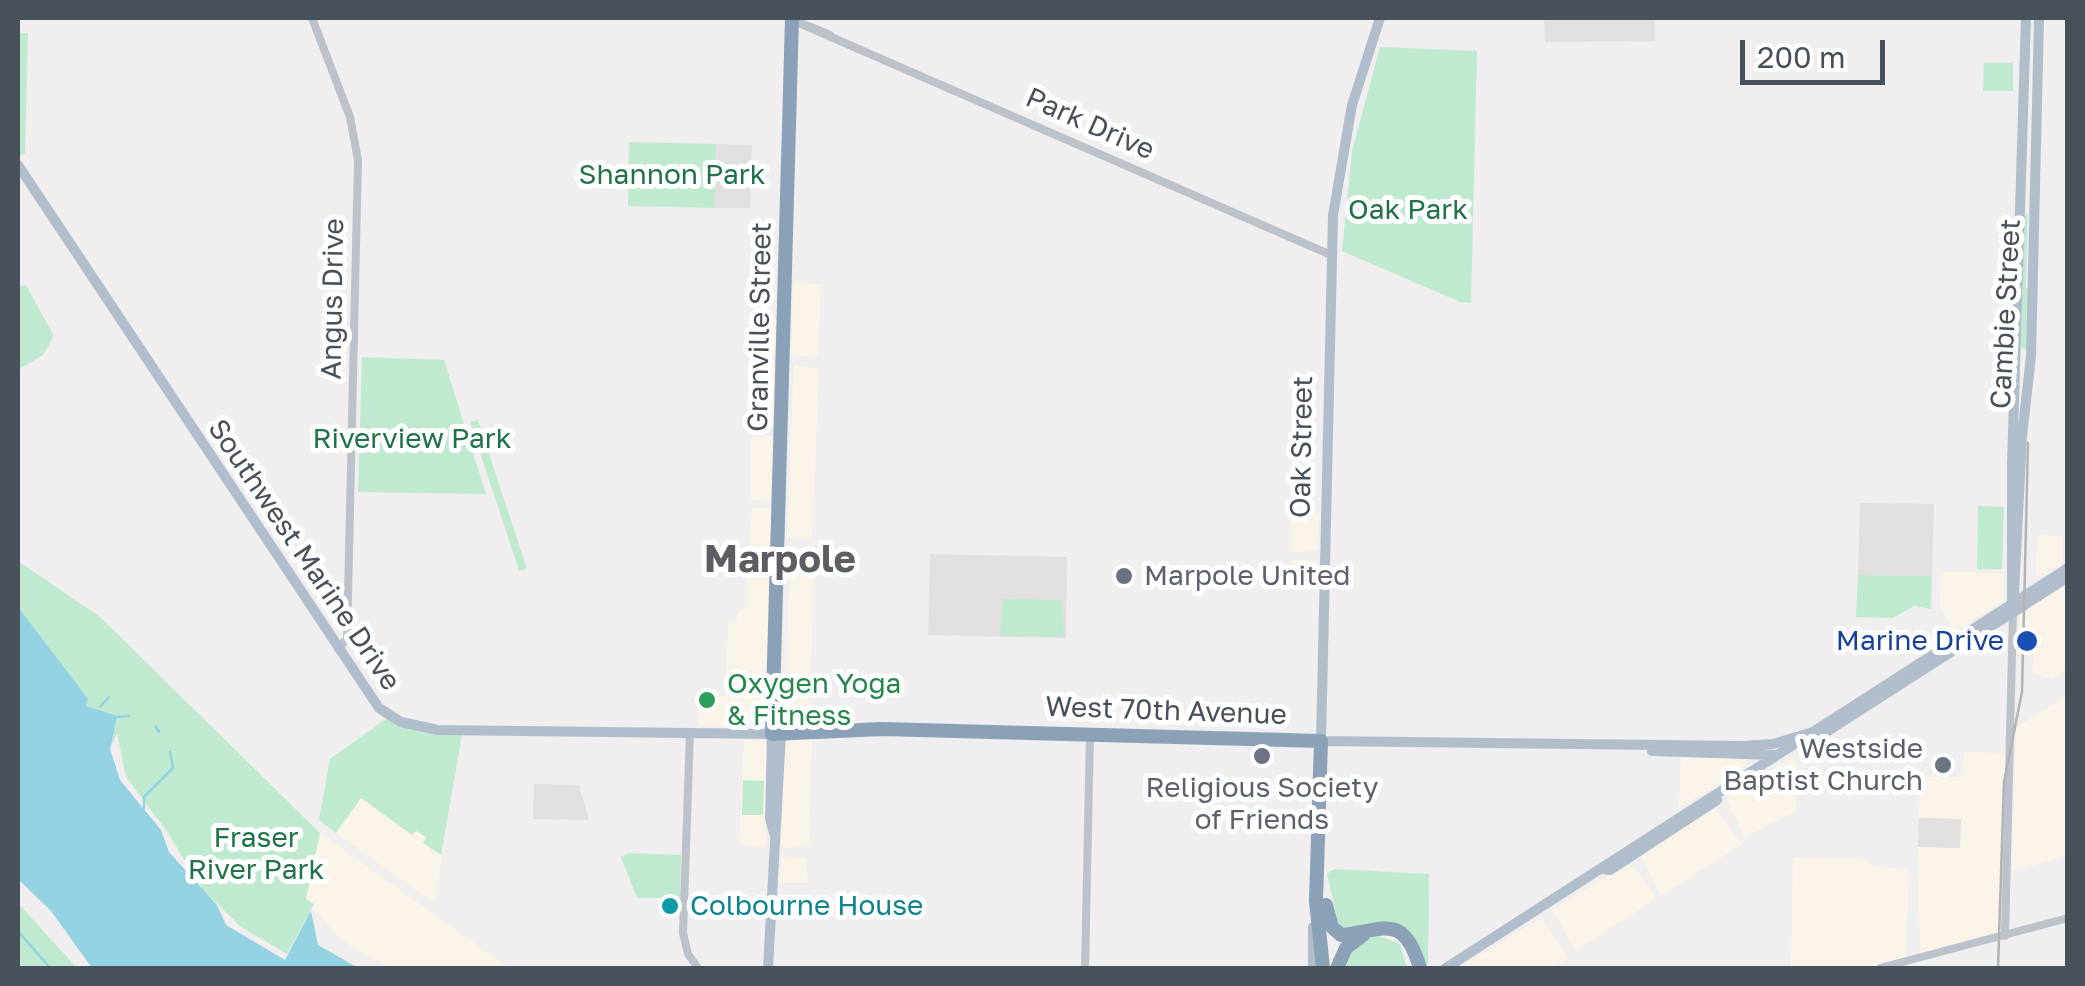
<!DOCTYPE html>
<html>
<head>
<meta charset="utf-8">
<style>
  body { margin:0 }
  #map { position:relative; width:2085px; height:986px; overflow:hidden; background:#f0eeee; font-family:"Golos Text",sans-serif }
  canvas { display:block }
  .frame { position:absolute; inset:0; border:20px solid #485159; pointer-events:none }
  .scale { position:absolute; left:1740px; top:40px; width:145px; height:45px; box-sizing:border-box; border:5px solid #485159; border-top:0; padding-left:12px; font-size:30px; line-height:35px; white-space:nowrap; color:#485159; -webkit-text-stroke:8px #fff; paint-order:stroke }
</style>
</head>
<body>
<div id="map">
<canvas width="2085" height="986"></canvas>
<div class="frame"></div>
<div class="scale">200 m</div>
</div>
<script>
const c = document.querySelector('canvas').getContext('2d');
c.lineJoin = 'round';
function fillPath(path, color) {
  c.fillStyle = color;
  c.fill(path, 'evenodd');
}
function trace(path, color, width, dash) {
  c.strokeStyle = color;
  c.lineWidth = width;
  c.lineCap = dash ? 'butt' : 'round';
  c.setLineDash(dash || []);
  c.stroke(path);
}
function label(font, color, halo, rows, align = 'center') {
  c.font = font + ' "Golos Text",sans-serif';
  c.lineWidth = 10;
  c.setLineDash([]);
  c.textBaseline = 'middle';
  c.strokeStyle = halo;
  c.fillStyle = color;
  for (const [text, x, y, turn = 0] of rows) {
    c.save();
    c.translate(x, y);
    c.rotate((+turn || 0) * Math.PI / 180);
    c.textAlign = isNaN(turn) ? turn : align;
    if (halo) c.strokeText(text, 0, 0);
    c.fillText(text, 0, 0);
    c.restore();
  }
}
fillPath(new Path2D(`
  M793 283 821 284 818 357 791 355Z
  M753 320 779 321 777 356H753Z
  M753 364 778 367 774 428 751 426Z
  M794 365 819 369 812 540 787 537Z
  M774 436 772 501 751 500V437Z
  M752 508H773L769 570 748 566Z
  M1291 513 1319 514 1317 551 1291 552Z
  M2037 535 2062 536V564L2036 577Z
  M790 547 815 551 809 724 792 727 785 722Z
  M1292 559 1317 561 1318 585H1290Z
  M1944 572 2004 573 2005 600 1954 632 1940 607 1939 574Z
  M748 577H770L767 726H699L696 696H726L728 622H737L738 612 746 609Z
  M2067 582V669L2052 680 2033 673 2034 632 2017 631 2020 616Z
  M2067 695V856L2012 871 2016 728Z
  M812 738 809 846 784 848 781 844 785 742Z
  M744 740 764 741 767 747 766 845 762 848 739 844Z
  M1964 752 2006 753 1999 931 1920 954 1918 847 1960 848 1961 820 1919 818 1920 777H1963Z
  M1681 755 1744 758 1747 767 1679 808Z
  M1791 758H1797L1796 811 1745 837 1726 799Z
  M362 796 443 848 435 904 336 833Z
  M1714 807 1742 844 1661 896 1641 855Z
  M320 833 435 915 509 968H390L341 940 306 900Z
  M805 857 808 883H779L781 858Z
  M1793 858 1867 859 1871 866 1909 870 1906 957 1871 968H1791Z
  M1627 864 1636 869 1656 899 1575 951 1553 910Z
  M1541 918 1569 958 1553 968H1459Z`), '#faf4e8');
fillPath(new Path2D(`
  M1544 18H1655V41L1545 42Z
  M716 144 752 145 750 208H715Z
  M1860 503 1934 504 1932 576 1858 575Z
  M930 554 1067 557 1066 638 928 635Z
  M534 784 579 785 589 820 533 819Z
  M1919 818 1961 819 1960 848 1918 847Z`), '#e1dfdf');
fillPath(new Path2D(`
  M18 33H28L25 153 20 156Z
  M1380 47 1477 51 1471 303 1460 302 1342 251 1352 151Z
  M1984 63H2013V91H1983Z
  M629 142 716 144 715 208 628 206Z
  M2028 213 2026 288 2029 289 2027 350 2021 347 2024 217Z
  M26 285 54 336 43 355 18 370V287Z
  M362 357 444 360 486 494 358 492Z
  M478 420 527 569 519 571 470 422Z
  M1978 506 2004 507 2002 569H1977Z
  M18 561 100 617 320 833 306 899 314 904 310 911 318 945 358 968 285 960 309 914 287 954 241 927 203 890 166 830 126 777 117 733 110 749 18 624Z
  M1858 575 1932 576 1931 609 1914 606 1893 618 1856 617Z
  M1003 599 1062 600 1064 637 1000 636Z
  M386 719 422 732 462 735 441 855 423 843 426 837 416 831 412 835 361 798 336 833 319 820 330 759Z
  M743 780 764 781 763 815H742Z
  M628 853 681 855 680 898H637L621 857Z
  M1334 869 1429 874 1428 968 1400 931 1340 932 1327 874Z
  M18 903 77 968H18Z
  M1377 935 1400 944 1407 968H1339L1357 940Z`), '#c0ead0');
fillPath(new Path2D(`
  M18 607 88 699 86 706 117 716 110 749 120 780 161 830 169 852 217 905 226 925 285 960 311 911 318 945 358 968H92L51 911 18 879Z`), '#92d2e2');
trace(new Path2D(`
  M100 707 109 697
  M117 717 129 716
  M156 727 159 732
  M144 808V797L173 768 170 752
  M18 931 50 968`), '#92d2e2', 2.5);
trace(new Path2D(`
  M312 18 350 117 358 160 347 639 338 649
  M792 20 1331 255
  M794 20 830 35
  M690 732 683 933 688 954 698 968
  M2005 936 2013 612
  M1085 968 1090 734
  M1880 968 2068 918`), '#bbc2c9', 8);
trace(new Path2D(`
  M1380 18 1352 105 1333 215 1321 741 1744 746 1773 744 1813 732
  M18 165 379 708 401 722 438 730 772 734 770 819 774 833
  M2012 607V464L2026 18
  M2013 612 2022 436 2031 356 2039 18
  M1812 741 2068 577
  M1809 742 1818 755
  M1652 751 1775 755
  M1603 869 1610 870 1717 800
  M768 968 781 733
  M1313 968V927
  M1446 968 2068 568`), '#b0bdca', 10);
trace(new Path2D(`
  M792 18 772 734 882 729 1321 741 1316 901 1323 968
  M1326 905 1332 927 1341 935C1382 932 1403 910 1420 968
  M1337 968 1346 948 1363 935`), '#8aa1b7', 14);
trace(new Path2D(`
  M1998 968 2004 782 2022 692 2028 443`), '#b1b3b7', 2.5);
for (const [x, y, r, color] of [
  [1124,576,10,"#6b7280"],
  [2027,641,12,"#1a4fb4"],
  [707,700,10,"#2e9e5b"],
  [1262,756,10,"#6b7280"],
  [1943,765,10,"#6b7280"],
  [670,906,10,"#0f9aa8"]
]) {
  const dot = new Path2D();
  dot.arc(x, y, r, 0, 2 * Math.PI);
  c.fillStyle = color;
  c.fill(dot);
  trace(dot, '#fff', 4);
}
label('28px', '#485159', '#fff', [
  ["Park Drive",1090,124,24],
  ["Angus Drive",333,299,-89],
  ["Cambie Street",2006,314,-87],
  ["Granville Street",760,327,-89],
  ["Oak Street",1302,447,-89],
  ["Southwest Marine Drive",304,555,56],
  ["West 70th Avenue",1166,711,2]
]);
label('28px', '#217249', '#fff', [
  ["Shannon Park",672,175],
  ["Oak Park",1408,210],
  ["Riverview Park",412,439],
  ["Fraser",256,838],
  ["River Park",256,870]
]);
label('28px', '#5b616d', '#fff', [
  ["Marpole United",1144,576],
  ["Westside",1923,749,"right"],
  ["Baptist Church",1923,781,"right"],
  ["Religious Society",1262,788,"center"],
  ["of Friends",1262,820,"center"]
], 'left');
label('28px', '#164399', '#fff', [
  ["Marine Drive",2004,641]
], 'right');
label('28px', '#27864d', '#fff', [
  ["Oxygen Yoga",727,684],
  ["& Fitness",727,716]
], 'left');
label('28px', '#0d838f', '#fff', [
  ["Colbourne House",690,906]
], 'left');
label('bold 38px', '#5b5e62', '#fff', [
  ["Marpole",780,560]
]);
</script>
</body>
</html>
